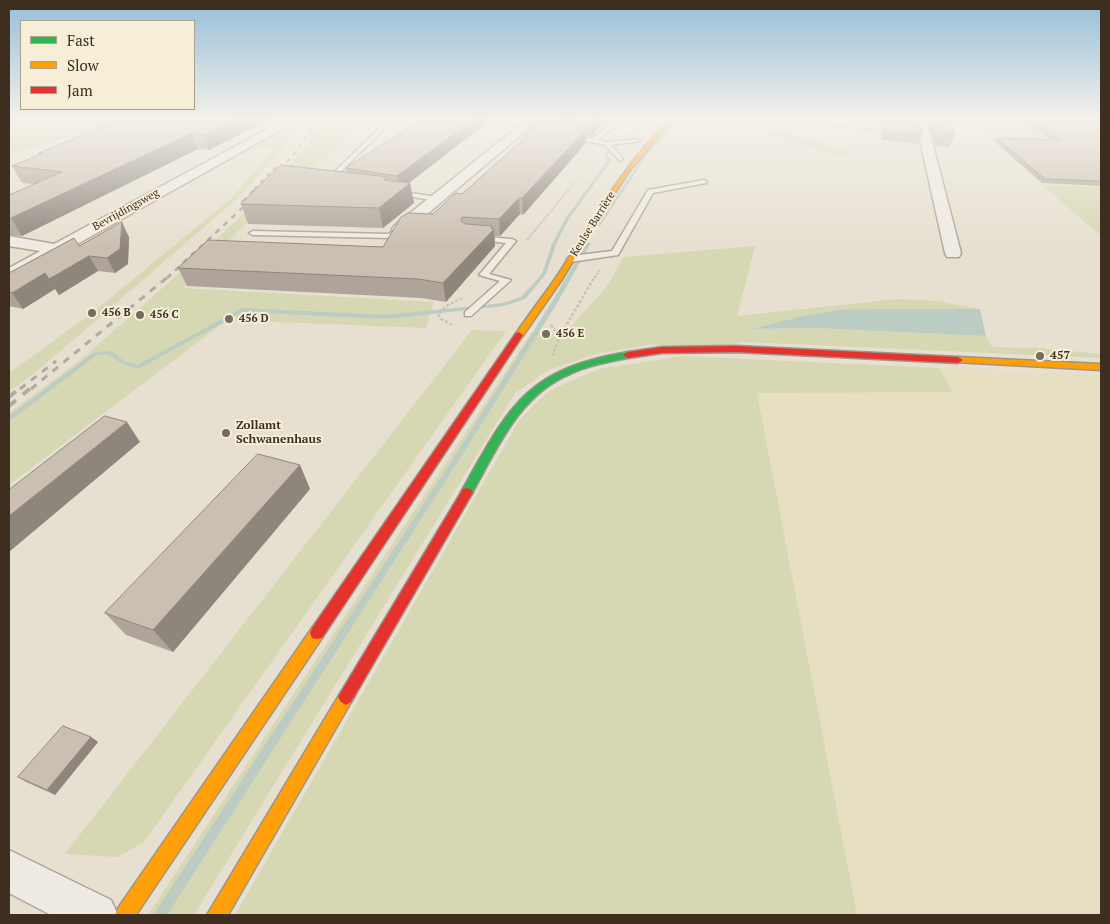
<!DOCTYPE html>
<html>
<head>
<meta charset="utf-8">
<style>
  body { margin:0 }
  #map { position:relative; width:1110px; height:924px; overflow:hidden; background:#e7e0d1; font-family:"PT Serif",serif }
  canvas { display:block }
  .frame { position:absolute; inset:0; border:10px solid #3d2e20; pointer-events:none }
  .legend { position:absolute; left:20px; top:20px; width:175px; height:90px; box-sizing:border-box; background:#f7eed8; border:1px solid #ada18e; margin:0; padding:6px 9px; list-style:none; font-size:15px; color:#3d2e20 }
  .legend li { display:flex; align-items:center; gap:10px; height:25px }
  .legend b { width:25px; border:1px solid #ada18e }
</style>
</head>
<body>
<div id="map">
<canvas width="1110" height="924"></canvas>
<div class="frame"></div>
<ul class="legend">
<li><b style="height:6px;background:#30b455"></b>Fast</li>
<li><b style="height:6px;background:#ff9f0a"></b>Slow</li>
<li><b style="height:6px;background:#e5322d"></b>Jam</li>
</ul>
</div>
<script>
const c = document.querySelector('canvas').getContext('2d');
c.lineJoin = 'round';
function fillPath(path, color) {
  c.fillStyle = color;
  c.fill(path, 'evenodd');
}
function trace(path, color, width, dash) {
  c.strokeStyle = color;
  c.lineWidth = width;
  c.lineCap = dash ? 'butt' : 'round';
  c.setLineDash(dash || []);
  c.stroke(path);
}
function label(font, color, halo, rows, align = 'center') {
  c.font = font + ' "PT Serif",serif';
  c.lineWidth = 4;
  c.setLineDash([]);
  c.textBaseline = 'middle';
  c.strokeStyle = halo;
  c.fillStyle = color;
  for (const [text, x, y, turn = 0] of rows) {
    c.save();
    c.translate(x, y);
    c.rotate((+turn || 0) * Math.PI / 180);
    c.textAlign = isNaN(turn) ? turn : align;
    if (halo) c.strokeText(text, 0, 0);
    c.fillText(text, 0, 0);
    c.restore();
  }
}
fillPath(new Path2D(`
  M939 368 1101 375V915H857L757 392H953Z`), '#e6dfc2');
fillPath(new Path2D(`
  M9 118H138L9 155Z
  M307 118 277 155 238 198 43 366 9 392V373L92 313 232 198 276 147H256L259 142 295 122Z
  M328 118H367L320 164 283 185 183 288 434 302 426 328 227 320 9 485V413L78 362 200 255 274 184Z
  M968 118H1020L1056 144 996 143Z
  M777 130 842 149 855 156 836 155 764 133 765 131Z
  M1042 185 1101 187V236Z
  M755 246 737 316 897 299 936 301 980 309 839 310 803 316 755 329 814 328 986 336 992 347 1039 348 1101 354V358L744 342 725 346 650 345 597 354 549 370 515 393 194 915H148L532 332 564 334 608 285 624 257Z
  M472 330 506 331 144 842 118 857 65 854Z
  M682 356 939 368 953 392 757 393 857 915H235L520 419 550 390 599 369Z`), '#d6d7b3');
fillPath(new Path2D(`
  M878 309H980L986 336 814 328 752 329 803 316 839 310Z`), '#bcccc2');
fillPath(new Path2D(`
  M651 118H654L608 154 611 161 569 219 556 244 546 274 525 299 504 306 386 319 243 312 140 368C127 368 118 361 108 354L97 355 11 420 9 421V416L93 353 111 351 124 361 137 365 242 308 386 315 503 303 521 297 542 274 552 244 565 219 607 161 605 153Z
  M680 118H683L648 154 600 226H598L597 225 646 152Z
  M587 242 591 243 556 305 457 463 167 915H154L156 911 453 459 550 305Z`), '#bcccc2');
const lane = new Path2D(`
  M390 118H396L328 184H324V182Z
  M585 118H592L571 134 592 139 618 118H625L598 140 607 142 637 139 640 141 611 145 623 159 620 161 605 145 564 136V134Z
  M794 118 833 120 902 129 899 131 794 122 785 125 782 123Z
  M704 180 707 182 706 183 653 193 618 255 571 262 567 259 571 256 612 251 648 190Z
  M397 191 437 197 441 199 437 201 395 194 393 193Z
  M397 227 404 229 391 238 253 235 249 233 253 231 389 234Z
  M475 236 512 239 516 241 489 274 511 280 471 316H465V312L500 281 479 275 506 243 478 240 474 238Z`);
const street = new Path2D(`
  M288 118H302L15 279 9 280V268L40 251 9 246V236L54 244Z
  M529 118H541L406 232H394L392 229 394 226Z
  M915 118H926L961 253 959 257H947L945 253Z
  M9 850 111 900 118 915H51L9 893Z`);
const fast = new Path2D(`
  M628 352 631 353V357C611 362 591 364 572 373 519 394 497 449 471 495H463L461 492C509 407 525 369 628 352Z`);
const slow = new Path2D(`
  M671 118H676L660 135 631 169 607 205 561 281 522 337H516L515 335C529 314 545 294 559 273 594 219 624 164 671 118Z
  M958 357 1101 364V370L955 362V358Z
  M317 627 322 628 324 633 322 638 136 915H115L118 908 312 628Z
  M346 689 351 692 354 697 351 702 228 915H207L341 692Z`);
const jam = new Path2D(`
  M519 332 523 335 322 638 317 639 312 638 310 633 312 628 516 333Z
  M737 346 958 357 963 360 958 363 737 352 662 353 628 358 623 355 628 352 662 347Z
  M467 488 471 489 473 492 351 702 346 705 341 702 338 697 341 692 463 489Z`);
trace(lane, '#ada599', 3);
trace(street, '#ada599', 3);
trace(fast, '#9c958a', 3);
trace(slow, '#9c958a', 3);
trace(jam, '#9c958a', 3);
trace(new Path2D(`
  M9 151 98 127 119 118
  M569 189 598 155`), '#c8c2b9', 1, [2, 1]);
trace(new Path2D(`
  M527 240 570 188
  M595 278 599 270`), '#c8c2b9', 2, [2.5, 1]);
trace(new Path2D(`
  M452 325 441 319 438 314 448 305 462 298
  M551 325 560 336
  M552 356 560 336 595 276`), '#c8c2b9', 2.5, [3, 2]);
fillPath(lane, '#efebe3');
fillPath(street, '#efebe3');
fillPath(fast, '#30b455');
fillPath(slow, '#ff9f0a');
fillPath(jam, '#e5322d');
trace(new Path2D(`
  M275 176 294 154 320 118
  M254 189 277 166`), '#afaaa2', 2, [4.5, 4.5]);
trace(new Path2D(`
  M242 202 256 188
  M167 278 252 199`), '#afaaa2', 2.5, [5.5, 5.5]);
trace(new Path2D(`
  M20 389 56 361
  M31 389 169 276`), '#afaaa2', 3, [7, 7]);
trace(new Path2D(`
  M9 397 21 387
  M9 406 32 387`), '#afaaa2', 4, [9, 9]);
fillPath(new Path2D(`
  M124 118H272L209 150 198 149 22 236 9 235V195L34 184 22 183 12 166 40 155 39 153Z
  M424 118 409 183 414 203 383 228 248 224 241 204 346 173V168Z
  M495 118H516L512 121H495Z
  M533 118H608L591 137 586 136V143L523 215 520 214 500 236H495V246L446 302 421 298 187 286 178 268 383 247 462 194 524 139V134L533 125Z
  M880 118H918V120L916 125 922 135 919 144 882 140 881 131 884 124H881Z
  M929 118H950L955 134 949 147 935 146 928 119Z
  M1020 118H1101V186L1042 183 995 142 997 138 1051 140Z
  M129 237 128 264 115 273 98 271 59 295 55 289 23 309 9 306V292L79 246Z
  M300 465 310 489 173 652 126 635 105 613Z
  M91 737 98 742 55 795 26 782 18 777Z`), '#afa499');
fillPath(new Path2D(`
  M238 118H272L209 150 203 135Z
  M476 118H493L400 190 397 176Z
  M582 118 576 119V123L563 133V119Z
  M596 118H608L591 137 592 123Z
  M587 128 586 143 523 215 522 198Z
  M192 133 198 149 22 236 11 218Z
  M410 183 414 203 383 228 379 208Z
  M519 198 520 214 500 236 499 219Z
  M122 222 129 237 128 264 115 273 107 258Z
  M492 226 493 230 494 229 495 246 446 302 443 283Z
  M89 256 98 271 59 295 49 279Z
  M45 273 55 289 23 309 12 293Z
  M127 422 140 442 9 552V516Z
  M300 465 310 489 173 652 153 630Z
  M91 737 98 742 55 795 47 790Z`), '#8e867d');
const building = new Path2D(`
  M124 118H238L203 135 192 133 11 218H9V195L62 172 12 166 43 153H39Z
  M424 118H476L397 176 346 168Z
  M538 118H563L564 124 587 128 522 198H519L499 219 462 217 461 221 466 224 492 226 491 228 494 229 443 283 418 279 178 268 208 240 383 247 401 217 408 213 433 214 456 193 462 194 529 134H524L539 120Z
  M577 118H596L592 123 576 119Z
  M905 118H918V120Z
  M936 118H950L955 134 941 132Z
  M1028 118H1101V181L1045 179 997 138 1060 140Z
  M884 122 920 125 922 135 886 132Z
  M281 165 388 177 384 180 410 183 379 208 241 204Z
  M122 222 120 249 107 258 89 256 49 279 45 273 12 293 9 292V273L74 238 79 246Z
  M105 416 127 422 9 516V490Z
  M258 454 300 465 153 630 105 613Z
  M63 726 91 737 47 790 18 777Z`);
fillPath(building, '#cbbfb2');
trace(building, '#8e867d', 1);
const sky = c.createLinearGradient(0, 0, 0, 248);
sky.addColorStop(0, '#96bed9');
sky.addColorStop(0.48, '#f4f1ea');
sky.addColorStop(1, '#f4f1ea00');
c.fillStyle = sky;
c.fillRect(0, 0, 1110, 248);
for (const [x, y, r, color] of [
  [92,313,5,"#786c5e"],
  [140,315,5,"#786c5e"],
  [229,319,5,"#786c5e"],
  [546,334,5,"#786c5e"],
  [1040,356,5,"#786c5e"],
  [226,433,5,"#786c5e"]
]) {
  const dot = new Path2D();
  dot.arc(x, y, r, 0, 2 * Math.PI);
  c.fillStyle = color;
  c.fill(dot);
  trace(dot, '#f7eed8', 2);
}
label('11px', '#3d2e20', '#f7eed8', [
  ["Bevrijdingsweg",126,210,-29],
  ["Keulse Barrière",593,224,-58]
]);
label('bold 11px', '#3d2e20', '#f7eed8', [
  ["456 B",102,313],
  ["456 C",150,315],
  ["456 D",239,319],
  ["456 E",556,334]
], 'left');
label('bold 12px', '#3d2e20', '#f7eed8', [
  ["457",1050,356],
  ["Zollamt",236,426],
  ["Schwanenhaus",236,440]
], 'left');
</script>
</body>
</html>
